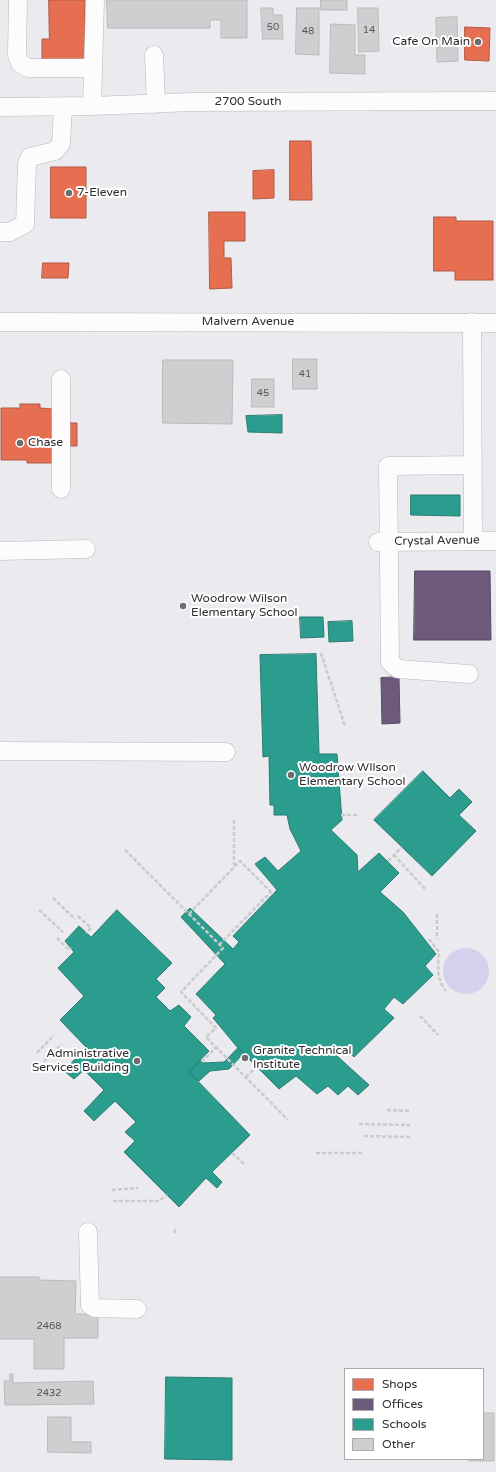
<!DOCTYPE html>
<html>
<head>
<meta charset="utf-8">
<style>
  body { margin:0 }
  #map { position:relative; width:496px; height:1472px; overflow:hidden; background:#eaeaef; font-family:"Varela Round",sans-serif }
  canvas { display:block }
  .legend { position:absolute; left:344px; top:1368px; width:140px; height:92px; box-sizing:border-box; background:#fff; border:1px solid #abaaac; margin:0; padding:5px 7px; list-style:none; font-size:12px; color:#2c2b2f }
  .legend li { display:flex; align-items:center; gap:8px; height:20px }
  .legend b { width:20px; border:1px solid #abaaac }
</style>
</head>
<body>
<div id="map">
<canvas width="496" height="1472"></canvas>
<ul class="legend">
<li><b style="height:11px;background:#e76f51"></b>Shops</li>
<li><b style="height:11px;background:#6d597a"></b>Offices</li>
<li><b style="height:11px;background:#2a9d8f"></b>Schools</li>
<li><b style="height:11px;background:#d0ced0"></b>Other</li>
</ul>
</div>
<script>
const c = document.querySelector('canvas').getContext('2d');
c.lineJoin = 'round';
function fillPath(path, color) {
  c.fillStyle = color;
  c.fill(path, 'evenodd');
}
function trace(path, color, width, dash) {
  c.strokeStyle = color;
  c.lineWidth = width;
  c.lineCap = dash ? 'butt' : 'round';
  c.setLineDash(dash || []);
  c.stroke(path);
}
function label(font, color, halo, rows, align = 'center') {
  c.font = font + ' "Varela Round",sans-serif';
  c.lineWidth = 4;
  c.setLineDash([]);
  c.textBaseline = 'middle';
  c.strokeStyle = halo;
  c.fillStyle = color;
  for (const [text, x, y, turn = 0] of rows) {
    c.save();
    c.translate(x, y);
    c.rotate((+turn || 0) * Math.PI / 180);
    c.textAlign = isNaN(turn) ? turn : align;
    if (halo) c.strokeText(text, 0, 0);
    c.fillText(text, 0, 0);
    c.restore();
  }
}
fillPath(new Path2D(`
  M443 971a23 23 0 1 1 46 0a23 23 0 1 1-46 0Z`), '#d3d1ec');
const shops = new Path2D(`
  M49 0H85V63H42V39H49Z
  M465 27 490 28 489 61 465 60Z
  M290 141H311L312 200H290Z
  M51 167H86V218H51Z
  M274 170V198L253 199V171Z
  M209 212H245V241H224V258H231L232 288 210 289Z
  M434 217H456V221H493V280H455V271H434Z
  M43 263H69L68 278H42Z
  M20 404H40V408L53 409V423H77V446H54V463H27V460H1V408H20Z`);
fillPath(shops, '#e76f51');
trace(shops, '#af5b47', 1);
const offices = new Path2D(`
  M415 571H490L491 640H414Z
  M399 677 400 723 382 724 381 678Z`);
fillPath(offices, '#6d597a');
trace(offices, '#5a4b64', 1);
const schools = new Path2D(`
  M282 415V433L248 432 246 416Z
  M411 495H460V516L411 515Z
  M300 617H323L324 637 301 638Z
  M352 621 353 641 329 642 328 622Z
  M316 654 319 754H337L338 768 342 820 331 830 357 855 358 872 379 853 399 873 380 892 403 912 436 954 425 966 433 975 403 1004 394 997 384 1009 394 1018 354 1057 343 1047 336 1055 369 1085 358 1095 348 1086 338 1095 328 1086 317 1094 296 1076 279 1089 238 1048 213 1018 216 1015 196 994 225 964 181 917 190 908 233 949 239 942 233 936 277 890 255 864 265 857 278 871 301 851 290 829 287 815H274V805H270L269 756 263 757 260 655Z
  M423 771 450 798 459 789 472 802 459 815 476 831 432 876 374 820Z
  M117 910 172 963 156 979 165 988 156 997 170 1011 179 1005 191 1017 184 1026 209 1051 189 1072 250 1135 212 1172 222 1182 217 1188 206 1178 179 1207 124 1152 135 1141 125 1132 136 1122 115 1101 94 1121 84 1111 104 1090 84 1070 74 1079 64 1071 86 1047 60 1020 84 996 58 968 74 952 65 941 79 926 91 937Z
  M238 1048 244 1053 229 1069 210 1071 199 1081 189 1072 200 1060 203 1063 224 1062Z
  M166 1377 232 1378V1460L165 1459Z`);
fillPath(schools, '#2a9d8f');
trace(schools, '#2b7b72', 1);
const building = new Path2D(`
  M107 0H247V38H221V20H210V28H108Z
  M321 0H347V10H321Z
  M261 8H273V15H282L283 39H263Z
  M297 8H319V55L296 54Z
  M358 8H378L379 51 359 52Z
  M457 17 458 61 437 62 436 18Z
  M331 24 355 25V55H365V74L330 73Z
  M293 359H317V389H293Z
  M163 360H233L232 424 163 423Z
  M252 379H274V407H252Z
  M0 1277H39V1280L76 1281 75 1314H98V1338H64V1369H34V1339H0Z
  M10 1374H13V1383L93 1381 94 1404 5 1405 4 1381H10Z
  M483 1413H494V1461H469V1459H483Z
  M48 1417H71V1442H91V1453L48 1452Z`);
fillPath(building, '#d0ced0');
trace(building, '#bbb9ba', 1);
const minor = new Path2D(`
  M18 0 17 55 20 63 28 68H93
  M154 55 156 104
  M92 106 95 0
  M0 107 92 106 192 102 496 101
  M0 232H10L25 224 27 164 30 157 55 151 61 144 63 107
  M0 322 496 323
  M472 322 473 541
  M61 379V489
  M378 542 496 541
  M0 551 86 549
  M469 674 398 669 390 662 388 466 473 465
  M0 751 226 752
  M88 1232 90 1305 95 1308 137 1309`);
trace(minor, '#b8b8bc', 19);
trace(new Path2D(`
  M321 653 345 726
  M341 815H358
  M234 820V867
  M125 850 223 948 181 992 216 1028 206 1037 288 1120
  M394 855 426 890
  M388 861 402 847
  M53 898 75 919
  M39 910 63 932
  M189 914 240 861 273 894
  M437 914V939
  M78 916 91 928 86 933
  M57 938 69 950 71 948
  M429 939 439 952C438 967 436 978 446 991
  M219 945 271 892
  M420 1016 438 1035
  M37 1053 54 1035
  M44 1061 62 1044
  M202 1062 216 1047
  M246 1077 257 1066
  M387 1110 410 1111
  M359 1124 410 1125
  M364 1136 410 1137
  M232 1153 244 1164
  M316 1153H364
  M112 1190 138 1188
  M113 1201H159L167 1195
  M175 1229V1235`), '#cbcbcd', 2.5, [4, 2]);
trace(minor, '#fcfcfd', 18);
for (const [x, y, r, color] of [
  [478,42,4,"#6e6e72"],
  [69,193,4,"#6e6e72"],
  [20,443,4,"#6e6e72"],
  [183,606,4,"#6e6e72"],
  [291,775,4,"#6e6e72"],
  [245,1058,4,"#6e6e72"],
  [137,1061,4,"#6e6e72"]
]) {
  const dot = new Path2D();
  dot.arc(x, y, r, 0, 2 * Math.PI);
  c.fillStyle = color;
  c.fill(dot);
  trace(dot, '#fff', 1.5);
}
label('10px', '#555457', null, [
  ["50",273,27],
  ["14",369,30],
  ["48",308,31],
  ["41",305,374],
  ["45",263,393],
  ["2468",49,1326],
  ["2432",49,1393]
]);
label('12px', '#2c2b2f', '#fff', [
  ["Cafe On Main",470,42,"right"],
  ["7-Eleven",77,193],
  ["Chase",28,443],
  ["Woodrow Wilson",191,599],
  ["Elementary School",191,613],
  ["Woodrow WIlson",299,768],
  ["Elementary School",299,782],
  ["Granite Technical",253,1051],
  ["Institute",253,1065],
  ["Administrative",129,1054,"right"],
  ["Services Building",129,1068,"right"]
], 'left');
label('12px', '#2c2b2f', '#fff', [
  ["2700 South",248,102],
  ["Malvern Avenue",248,322],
  ["Crystal Avenue",437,541,-1]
]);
</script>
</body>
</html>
